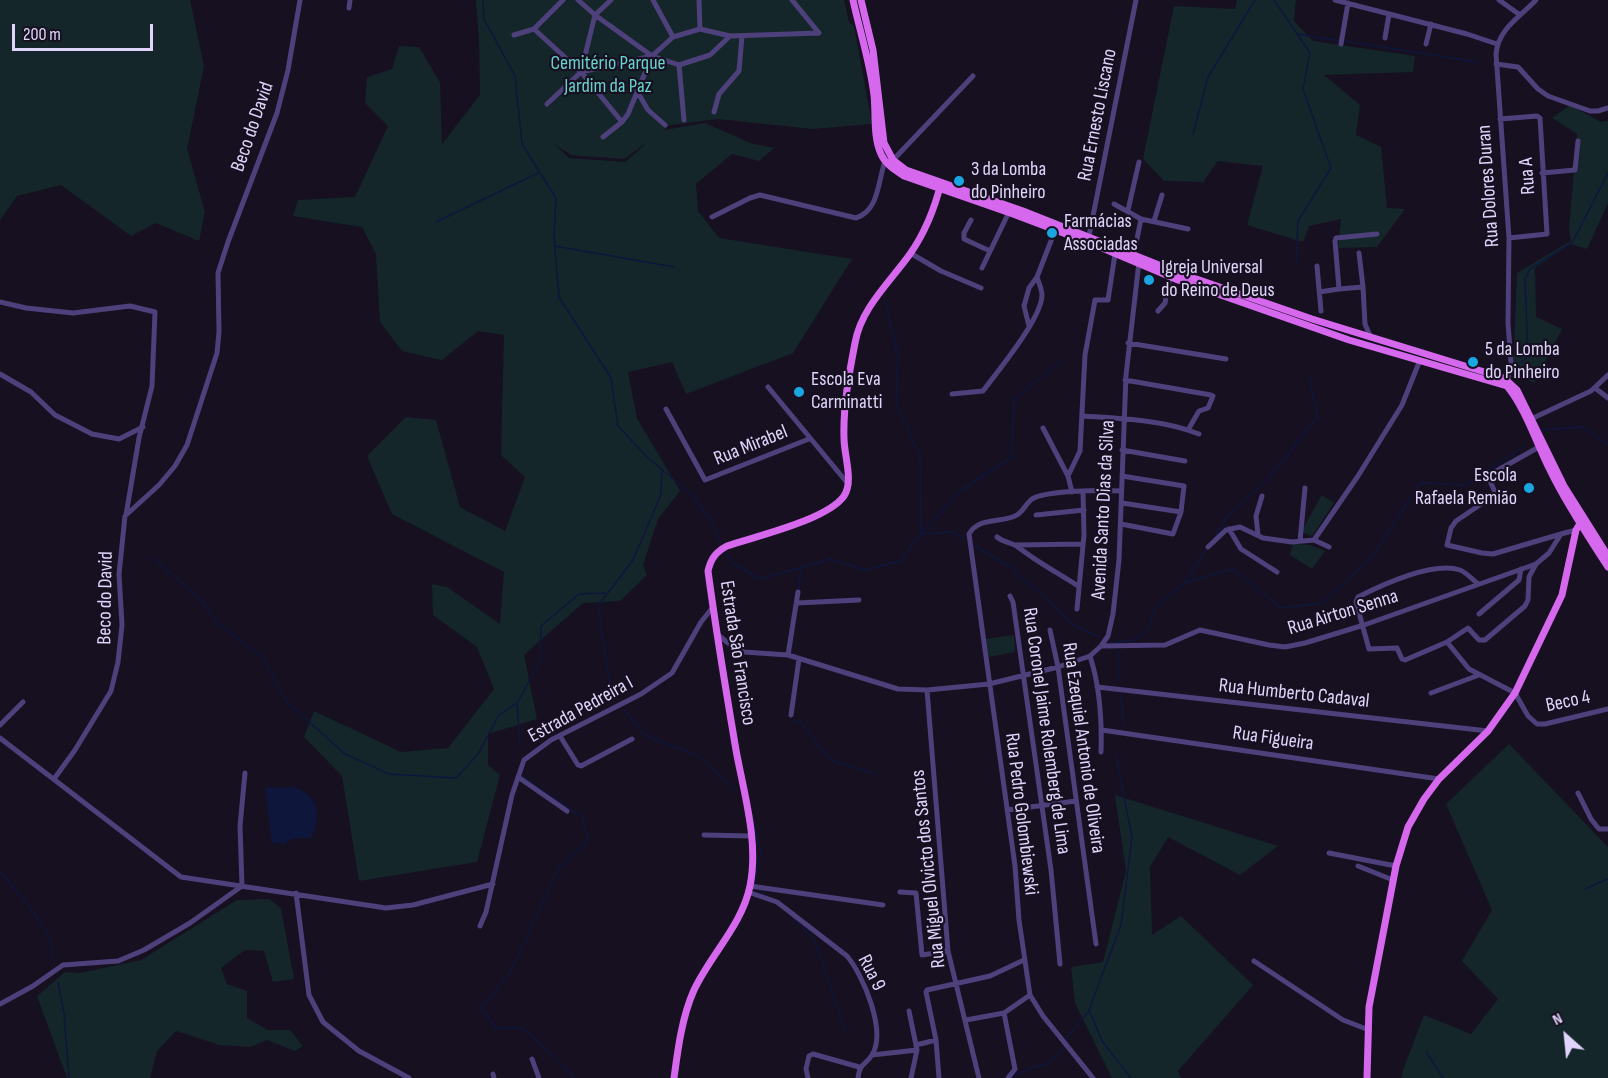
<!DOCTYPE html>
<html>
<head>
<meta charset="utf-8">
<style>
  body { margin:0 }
  #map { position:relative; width:1608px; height:1078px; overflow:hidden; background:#161021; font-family:"Sofia Sans Condensed",sans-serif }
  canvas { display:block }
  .north { position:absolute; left:1536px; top:1006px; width:60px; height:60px; -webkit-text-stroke:4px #161021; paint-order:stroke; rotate:333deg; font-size:16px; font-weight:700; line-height:24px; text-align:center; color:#e0d4fa }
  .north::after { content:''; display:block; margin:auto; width:21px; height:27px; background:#e0d4fa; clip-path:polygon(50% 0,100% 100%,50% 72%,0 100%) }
  .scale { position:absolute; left:12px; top:24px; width:141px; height:27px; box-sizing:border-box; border:3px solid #e0d4fa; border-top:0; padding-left:8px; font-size:18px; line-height:21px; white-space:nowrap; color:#e0d4fa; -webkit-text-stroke:4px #161021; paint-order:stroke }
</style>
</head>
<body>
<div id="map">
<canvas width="1608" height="1078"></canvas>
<div class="north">N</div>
<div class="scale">200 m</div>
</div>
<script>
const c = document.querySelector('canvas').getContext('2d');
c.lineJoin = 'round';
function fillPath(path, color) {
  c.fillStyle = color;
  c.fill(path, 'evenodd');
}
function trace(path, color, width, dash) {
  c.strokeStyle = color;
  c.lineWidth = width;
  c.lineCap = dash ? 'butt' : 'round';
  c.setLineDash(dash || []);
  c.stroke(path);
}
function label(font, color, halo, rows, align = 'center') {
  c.font = font + ' "Sofia Sans Condensed",sans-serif';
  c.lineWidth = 4.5;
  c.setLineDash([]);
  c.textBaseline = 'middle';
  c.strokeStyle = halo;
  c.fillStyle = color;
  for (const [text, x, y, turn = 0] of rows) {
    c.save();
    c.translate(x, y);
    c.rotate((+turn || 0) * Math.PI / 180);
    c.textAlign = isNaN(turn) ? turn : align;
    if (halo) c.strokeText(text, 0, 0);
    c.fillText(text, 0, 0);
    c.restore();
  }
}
fillPath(new Path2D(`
  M0 0H190L204 66 187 149 205 212 199 241 156 223 131 236 61 185 17 196 0 220Z
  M476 0H844L849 22 854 26 872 124 813 129 718 119 670 125 664 130 705 123 750 143 774 148 759 161 732 154 696 184 698 211 719 238 852 259 793 353 686 394 672 362 628 372 637 418 680 491 658 519 643 565 647 575 620 601 583 603 524 655 537 719 488 734V765L500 775 477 862 359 881 342 776 304 737 314 711 401 752 448 748 494 689 477 647 433 615 432 584 447 587 500 624 504 572 392 514 367 456 406 417 436 420 460 507 505 531 525 477 501 455 504 335 478 331 442 360 402 351 380 322 376 254 362 227 293 216 298 200 355 197 388 126 365 103 367 77 392 69 399 46 419 47 440 82 442 144 480 95 479 40ZM649 141 625 162 569 158 554 144 571 155 624 159Z
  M1237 0H1296L1294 21 1313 41 1415 56 1413 72 1324 75 1360 105 1356 135 1381 147 1387 208 1405 209 1377 247 1338 248 1341 219 1309 226 1303 242 1247 225 1263 166 1218 161 1203 182 1164 181 1143 159 1174 6 1235 9Z
  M1570 105 1601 122 1608 121V203L1587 249 1571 244 1535 268 1536 317 1562 329 1534 383 1513 373 1517 273 1571 241 1569 228 1577 134 1552 118Z
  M1322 495 1334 503 1312 536 1301 532Z
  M1293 544 1310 545 1325 551 1312 569 1290 555Z
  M1014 635 1015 652 989 657 986 639Z
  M1509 744 1608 847V1078H1401L1403 1070 1424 1015 1471 1034 1498 999 1462 961 1492 910 1446 804Z
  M1115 795 1278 846 1240 875 1168 837 1150 867 1152 935 1181 916 1253 985 1178 1071 1181 1078H1112L1075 1003 1071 967 1103 962 1126 871Z
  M269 899 281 908 294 979 273 982 264 951 245 950 221 968 227 984 247 991V1018L268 1030H290L303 1046 295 1051 267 1040 250 1047 220 1045 176 1031 157 1051 150 1078H67L37 996 65 972 80 973 141 960 237 900Z`), '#14262a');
fillPath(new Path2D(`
  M295 787C320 797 321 815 311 838 302 840 291 835 285 844L272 843 265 788Z`), '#0f163b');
trace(new Path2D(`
  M483 0 484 19 515 76 522 144 556 198 554 236 559 297 611 378 618 426 646 456 692 495 712 523 721 542
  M1274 0 1310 53 1303 89 1331 168 1298 221 1296 268
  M1297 34 1340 41
  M1345 41 1477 62
  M1193 134 1208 77 1255 0
  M436 222 538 173
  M555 246 674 267
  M885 301 898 357 896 404 920 456 921 533
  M1521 362 1528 357 1525 279 1530 269 1572 243 1608 173
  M1540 430 1583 427 1608 445
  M922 533 961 490 1012 457 1014 399 1064 359
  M1213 540 1227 517 1270 477 1318 416 1309 377
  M973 545 1005 564 1011 566 1014 572 1048 600 1073 625 1098 636
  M725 550 732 563 760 579 831 559 865 570 900 561 921 534 954 532 964 539
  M152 557 200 599 217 623 263 658 287 702 345 754 389 774 456 778 478 754 499 715 517 703
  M798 569 801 570 799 589
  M1184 583 1233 569 1281 608 1322 603 1372 557 1420 483 1466 485 1523 447
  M1112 643 1134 640 1148 630 1154 609 1184 583 1207 549
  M1118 650V683
  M791 655 793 641
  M1120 692 1124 724
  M616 698 611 692 598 606 633 560 661 495 662 469
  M624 709 644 735 697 755 736 790
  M793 715 794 722H801L830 760 876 774
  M520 747 517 703 540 662 541 626 579 594 606 593
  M1116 756 1132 837 1121 925 1089 1010 1102 1041 1131 1078
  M522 776 582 817 588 840 558 869 512 969 481 1009 496 1028H523L566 1068 573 1078
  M753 822 761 853 754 884
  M0 871 34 913 49 936 53 957
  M1585 889 1608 879
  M758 890 766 896
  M793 918 815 941 845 1029
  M58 982 64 1013 69 1078
  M1067 1041V1037L1089 1011
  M1426 1052 1443 1078
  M1012 1076 1031 1068 1047 1064 1066 1045`), '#0f163b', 1.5);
trace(new Path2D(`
  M578 0 595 15 652 56
  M653 0 673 37
  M699 0 700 29
  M792 0 819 33
  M1335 0 1467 34 1497 44
  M1499 0 1520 15
  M349 8 350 0
  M534 29 581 72 622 122
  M514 35 534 29 563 0
  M730 36 710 55 679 65 652 56 673 37 700 29 730 36 819 33
  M1385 38 1389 14
  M1341 44 1348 3
  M1426 44 1431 24
  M1496 64 1518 67 1538 89 1548 96 1590 111H1598L1608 108
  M679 65 684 120
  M581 72 595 15 611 0
  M637 91 648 110 665 125
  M547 104 581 72 652 56
  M714 112 719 94 739 71 742 36
  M1500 119 1537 116 1540 118 1547 234 1509 238
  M603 137 622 122 628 114 652 56
  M893 160 973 76
  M1542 173 1575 170 1578 141
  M1114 204 1141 219 1188 229
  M1128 210 1139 162
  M712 217 750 198 760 195 856 218C879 211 878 181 885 161
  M971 220 964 233V239L990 251
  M1154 221 1162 195
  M1089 236 1136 0
  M910 253 941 271 981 288
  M1359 253 1363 287
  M1134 254 1141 219
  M1317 266 1321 311
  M982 268 1009 212
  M1319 292 1339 289
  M0 302 26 308 73 313 130 306 155 312 152 386 139 438 126 515
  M1158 311 1165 303 1170 276
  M1029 326 1024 306 1029 288 1037 277 1056 228
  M1371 338 1365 324 1363 287 1339 289 1335 241 1336 238 1377 234
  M1128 343 1226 359
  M0 374 31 392 55 415 92 434 119 439 143 427
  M1125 380 1211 395 1213 396 1208 408 1199 411 1188 430
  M1507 384 1511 363 1508 323 1509 238 1496 54C1498 29 1520 17 1536 0
  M768 387 849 485
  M1595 388 1608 398
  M952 394 983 391C998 371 1042 318 1042 295 1042 290 1039 283 1037 277
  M666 409 705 480 809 439
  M1082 416C1119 418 1164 420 1199 434
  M1531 419 1591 391 1608 375
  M1043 428 1068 476
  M1539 447 1491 474 1489 479 1496 494 1456 521 1451 528 1447 545 1482 553 1493 554 1561 534
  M1122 450 1185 461
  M1072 492 1068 476 1080 451 1085 355 1095 300H1108L1115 254
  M1122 503 1181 512
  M1036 515 1084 510
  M1121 524 1173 534 1181 512 1184 486 1122 476
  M1229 529 1241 549 1277 572
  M1258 535 1256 516 1262 496
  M997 537C1004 543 1012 542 1018 547 1037 562 1058 573 1078 586
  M1314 540 1358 476 1402 405 1420 360
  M1300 541 1305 488
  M1016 545 1083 544
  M1208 547 1226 530 1240 527 1263 538 1292 542 1314 540 1329 547
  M1478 584C1473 580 1466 572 1460 570 1432 561 1382 585 1358 597L1356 602 1369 649 1397 648 1402 659 1405 660 1447 642 1468 628 1479 640H1485L1525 606 1528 600 1529 577 1536 564
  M1010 596 1013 602 1051 870 1060 964
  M797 603 859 600
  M1077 609 1084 535 1083 492
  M1479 614 1519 580 1521 569
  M1050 630 1058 667 1096 944
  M717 634 728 643 744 652 788 655 898 689 927 690 989 684 1058 667 1090 656 1101 646 1108 636 1113 614 1119 560 1126 375 1139 262
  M1447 642 1469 669 1515 693 1528 716 1537 724H1545L1608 709
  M1101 646 1165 645 1200 630 1269 645 1285 647 1305 643 1364 625 1536 564 1549 553 1561 534 1576 530
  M788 655 798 592
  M1090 656C1100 687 1102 721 1101 752
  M1097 687 1488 731
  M927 690 948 951 979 1078
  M1431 693 1479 675
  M791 715 799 659
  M0 725 23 702
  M1102 730 1439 779
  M560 736 578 765 581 766 632 739
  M0 738 181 877 386 908 413 905 493 884
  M518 777 567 811
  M54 779 75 750 111 691 118 662 122 625 119 574 125 516 159 485 175 466 187 445 217 353 219 332 218 273 228 242 277 113 288 70 300 0
  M1578 793 1591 819 1599 829H1608
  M1007 810 1076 801
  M704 835 751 836
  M1329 853 1396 866
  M1358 866 1393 880
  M242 886 240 826 245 773
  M750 886 883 905
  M748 892 777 902 847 956C863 975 887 1031 872 1055 865 1066 860 1062 858 1078
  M900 892 916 893 922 955 948 951
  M296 893 309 995 323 1022 359 1051 409 1078
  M480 926 486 912 512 795 524 760 551 740 641 694 672 673 701 622 713 607
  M1254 961 1343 1020 1369 1030
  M0 1004 33 986 63 965 118 961 144 950 190 923 242 886
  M909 1011 917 1050 911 1078
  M1004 1013 1015 1069 1008 1078
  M966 1020 1004 1013 1030 995
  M916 1045 936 1040
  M872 1055 917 1050
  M532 1059 539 1078
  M493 1074 494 1078
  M808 1078 806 1069 809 1056 813 1054 859 1067
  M939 1078 936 1040 926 992 927 990 990 976 1024 960
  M1093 1078 1043 1016 1030 995 1019 920 1015 866 969 534C979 517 999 523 1015 516 1023 513 1026 503 1032 499 1047 490 1103 490 1121 491`), '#4e407b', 5);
trace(new Path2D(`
  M853 0C860 32 870 62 874 95 876 113 873 137 881 154 885 164 895 170 904 176L1013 214 1095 245 1178 280 1349 340 1507 386C1526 409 1537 445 1551 472 1567 505 1588 536 1608 567
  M861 0 873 50 884 143 893 160 906 170 1023 211 1179 273 1312 319 1504 378 1517 390 1564 486 1608 556
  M674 1078C678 1048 682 1017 694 990 711 954 742 925 750 886 759 842 744 794 736 750 726 691 716 631 708 571 711 558 716 552 727 546 756 536 827 520 844 496 854 481 844 456 844 438 843 407 849 374 855 343 861 308 890 282 910 254 924 234 935 207 941 183
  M1367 1078 1369 1007 1396 866 1408 827 1424 799 1439 779 1488 731 1515 693 1562 595 1576 530 1581 522`), '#d668ee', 7);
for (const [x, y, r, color] of [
  [959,181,6,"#19a6e1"],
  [1052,233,6,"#19a6e1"],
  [1149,280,6,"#19a6e1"],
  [1473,362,6,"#19a6e1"],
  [799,392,6,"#19a6e1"],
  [1529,488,6,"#19a6e1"]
]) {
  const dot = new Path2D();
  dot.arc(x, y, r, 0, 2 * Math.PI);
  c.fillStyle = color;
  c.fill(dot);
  trace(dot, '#161021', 2);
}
label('20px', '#69d2cc', '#161021', [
  ["Cemitério Parque",608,64],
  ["Jardim da Paz",608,87]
]);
label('20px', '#e0d4fa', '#161021', [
  ["Rua Ernesto Liscano",1098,115,-79],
  ["Beco do David",253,127,-71],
  ["Rua A",1528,176,-94],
  ["Rua Dolores Duran",1489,186,-94],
  ["Rua Mirabel",751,446,-22],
  ["Avenida Santo Dias da Silva",1104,510,-87],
  ["Beco do David",106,598,-89],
  ["Rua Airton Senna",1343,613,-17],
  ["Estrada São Francisco",737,653,81],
  ["Rua Humberto Cadaval",1294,694,6],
  ["Beco 4",1568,702,-12],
  ["Estrada Pedreira I",581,710,-29],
  ["Rua Coronel Jaime Rolemberg de Lima",1046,731,82],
  ["Rua Figueira",1273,739,8],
  ["Rua Ezequiel Antonio de Oliveira",1083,748,82],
  ["Rua Pedro Golombiewski",1021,814,83],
  ["Rua Miguel Olvicto dos Santos",929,869,-96],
  ["Rua 9",871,973,63]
]);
label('20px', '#e0d4fa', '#161021', [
  ["3 da Lomba",971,170],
  ["do Pinheiro",971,193],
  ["Farmácias",1064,222],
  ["Associadas",1064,245],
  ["Igreja Universal",1161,268],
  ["do Reino de Deus",1161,291],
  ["5 da Lomba",1485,350],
  ["do Pinheiro",1485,373],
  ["Escola Eva",811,380],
  ["Carminatti",811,403],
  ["Escola",1517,476,"right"],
  ["Rafaela Remião",1517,499,"right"]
], 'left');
</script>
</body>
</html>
